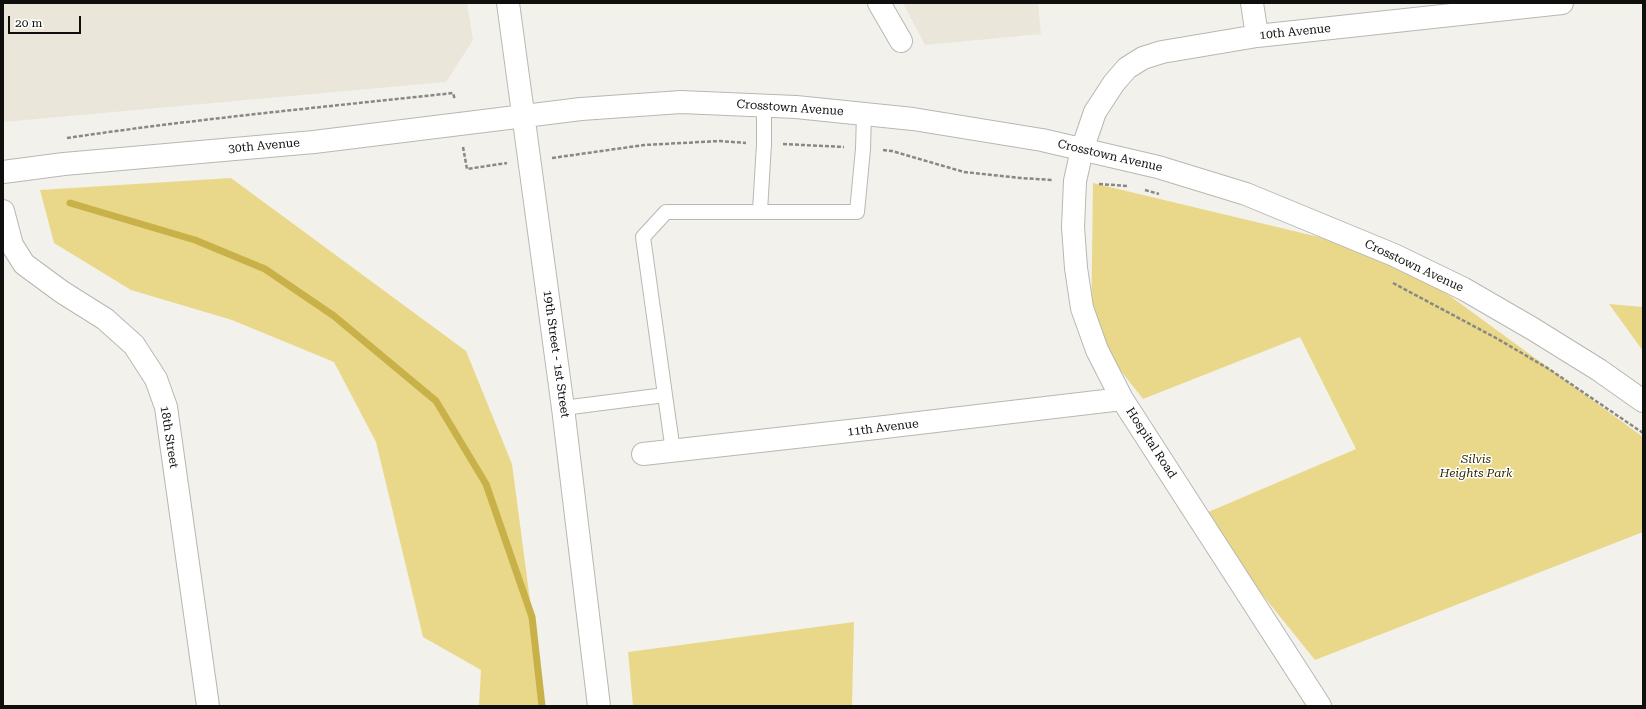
<!DOCTYPE html>
<html>
<head>
<meta charset="utf-8">
<style>
  body { margin:0 }
  #map { position:relative; width:1646px; height:709px; overflow:hidden; background:#f2f1ec; font-family:"Roboto Serif",serif }
  canvas { display:block }
  .frame { position:absolute; inset:0; border:4px solid #0f0f0d; pointer-events:none }
  .scale { position:absolute; left:8px; top:16px; width:73px; height:18px; box-sizing:border-box; border:2px solid #0f0f0d; border-top:0; padding-left:5px; font-size:12px; line-height:14px; white-space:nowrap; color:#0f0f0d; -webkit-text-stroke:3px #fff; paint-order:stroke }
</style>
</head>
<body>
<div id="map">
<canvas width="1646" height="709"></canvas>
<div class="frame"></div>
<div class="scale">20 m</div>
</div>
<script>
const c = document.querySelector('canvas').getContext('2d');
c.lineJoin = 'round';
function fillPath(path, color) {
  c.fillStyle = color;
  c.fill(path, 'evenodd');
}
function trace(path, color, width, dash) {
  c.strokeStyle = color;
  c.lineWidth = width;
  c.lineCap = dash ? 'butt' : 'round';
  c.setLineDash(dash || []);
  c.stroke(path);
}
function label(font, color, halo, rows, align = 'center') {
  c.font = font + ' "Roboto Serif",serif';
  c.lineWidth = 3;
  c.setLineDash([]);
  c.textBaseline = 'middle';
  c.strokeStyle = halo;
  c.fillStyle = color;
  for (const [text, x, y, turn = 0] of rows) {
    c.save();
    c.translate(x, y);
    c.rotate((+turn || 0) * Math.PI / 180);
    c.textAlign = isNaN(turn) ? turn : align;
    if (halo) c.strokeText(text, 0, 0);
    c.fillText(text, 0, 0);
    c.restore();
  }
}
fillPath(new Path2D(`
  M3 3H467L473 40 446 82 3 122Z
  M903 3H1038L1041 34 925 45Z`), '#eae7da');
fillPath(new Path2D(`
  M231 178 466 351 512 464 544 706H479L481 670 423 637 376 442 334 362 232 320 131 290 54 243 40 190Z
  M1093 183 1394 255 1643 437V532L1315 660 1199 516 1356 449 1300 337 1143 399 1091 333Z
  M1609 304 1643 307V351Z
  M854 622 852 706H633L628 652Z`), '#ead88a');
trace(new Path2D(`
  M70 203 195 240 265 269 334 316 436 401 486 484 532 617 542 706`), '#c9b14a', 7);
const lane = new Path2D(`
  M760 211 764 144V105
  M665 395 643 237 666 212H857L863 149 864 114
  M563 408 665 395 673 451`);
const street = new Path2D(`
  M879 3 901 41
  M1252 3 1257 36
  M3 211 12 245 24 264 62 292 105 319 134 345 156 379 166 407 208 706
  M643 454 876 428 1122 399
  M1320 706 1122 399 1097 350 1082 308 1076 268 1073 227 1075 181 1082 150 1095 112 1114 83 1127 68 1143 58 1162 52 1257 36 1562 3`);
const secondary = new Path2D(`
  M508 3 563 408 599 706
  M3 172 64 164 314 142 581 109 681 102 796 107 913 119 1042 140 1158 167 1246 194 1394 255 1464 289 1533 329 1599 370 1643 401`);
trace(lane, '#b9b7b2', 16);
trace(street, '#b9b7b2', 24);
trace(secondary, '#b9b7b2', 24);
trace(new Path2D(`
  M67 138C195 119 324 107 453 93L455 100
  M783 144 844 147
  M463 147 467 169 507 163
  M883 150 892 151 964 172 1021 178 1052 180
  M552 158 644 145 720 141 746 143
  M1099 184 1128 186
  M1145 190 1159 194
  M1393 283 1496 338 1549 369 1643 433`), '#888884', 2.5, [4, 2]);
trace(lane, '#fff', 14);
trace(street, '#fff', 22);
trace(secondary, '#fff', 22);
label('12px', '#0f0f0d', '#fff', [
  ["10th Avenue",1295,32,-6],
  ["Crosstown Avenue",790,108,4],
  ["30th Avenue",264,146,-5],
  ["Crosstown Avenue",1110,156,13],
  ["Crosstown Avenue",1414,266,25],
  ["19th Street - 1st Street",556,354,82],
  ["11th Avenue",883,428,-7],
  ["18th Street",169,437,81],
  ["Hospital Road",1151,443,57]
]);
label('italic 12px', '#342b00', '#fff', [
  ["Silvis",1476,459],
  ["Heights Park",1476,473]
]);
</script>
</body>
</html>
